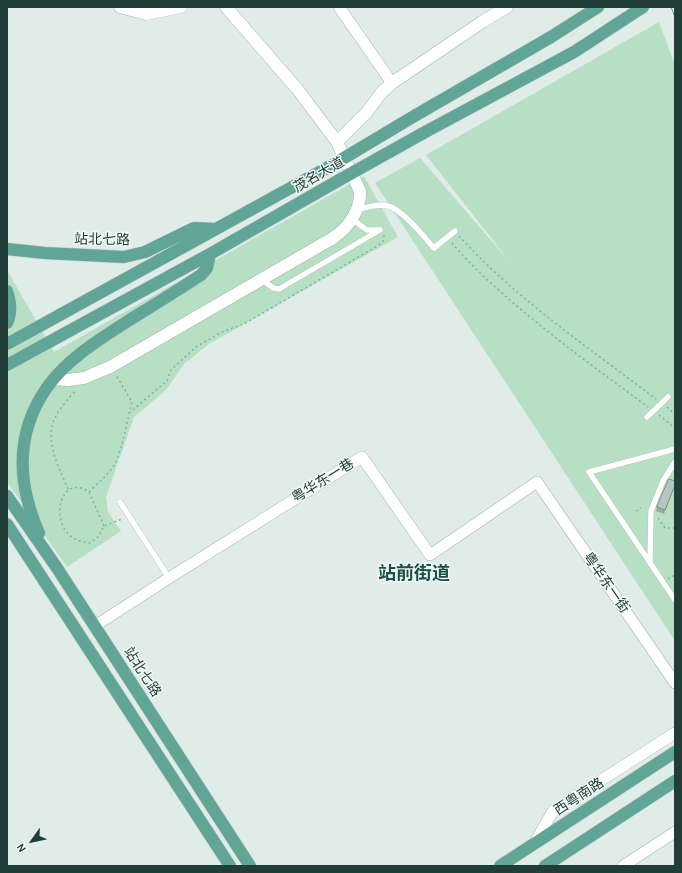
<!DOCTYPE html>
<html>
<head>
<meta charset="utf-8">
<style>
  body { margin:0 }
  #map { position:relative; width:682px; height:873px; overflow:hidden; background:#e0ece7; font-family:Karla,sans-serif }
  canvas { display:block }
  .frame { position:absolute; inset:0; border:8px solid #203e37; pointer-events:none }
  .north { position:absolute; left:12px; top:821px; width:40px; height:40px; -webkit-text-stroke:3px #f1f8f5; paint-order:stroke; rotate:237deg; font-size:11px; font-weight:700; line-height:16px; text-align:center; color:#203e37 }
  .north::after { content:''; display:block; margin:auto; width:14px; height:18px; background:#203e37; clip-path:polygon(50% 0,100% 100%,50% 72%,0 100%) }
</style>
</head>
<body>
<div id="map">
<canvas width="682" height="873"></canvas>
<div class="frame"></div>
<div class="north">N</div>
</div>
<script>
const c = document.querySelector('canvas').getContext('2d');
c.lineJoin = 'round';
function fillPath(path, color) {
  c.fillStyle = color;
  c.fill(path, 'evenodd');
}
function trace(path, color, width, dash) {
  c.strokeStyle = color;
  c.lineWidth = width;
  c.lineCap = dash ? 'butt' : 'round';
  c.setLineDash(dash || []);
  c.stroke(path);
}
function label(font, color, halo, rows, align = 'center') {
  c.font = font + ' Karla,"Noto Sans SC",sans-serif';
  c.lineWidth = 3;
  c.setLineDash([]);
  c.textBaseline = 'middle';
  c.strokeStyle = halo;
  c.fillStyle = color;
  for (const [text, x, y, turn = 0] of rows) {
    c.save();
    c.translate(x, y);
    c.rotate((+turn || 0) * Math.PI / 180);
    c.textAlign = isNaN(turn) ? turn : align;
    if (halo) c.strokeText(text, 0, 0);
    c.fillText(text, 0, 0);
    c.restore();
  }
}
fillPath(new Path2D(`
  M659 22 675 65V641L375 183 420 158 510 262 426 155Z
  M364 176 398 237 209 344 184 364 166 390 134 417 106 497 108 512 121 531 67 567 7 482V270L54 352Z`), '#b7dfc4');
const service = new Path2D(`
  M356 210C365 208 378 203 388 206 403 210 424 237 434 248L455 231
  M352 219 367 230H380
  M261 279 273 288 279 289 380 230
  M647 417 668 397
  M675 449 589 472 675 600
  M120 502 169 578
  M650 562 651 511 663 481 675 462`);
const minor = new Path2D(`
  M339 7 392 83
  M95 626 169 578 362 457 430 555 537 482 675 683
  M534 844 553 811 675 733
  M623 866 675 832`);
const tertiary = new Path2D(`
  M120 7 146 14 181 7
  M337 142 367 112 381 93 392 83 482 22 507 7
  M54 379 68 380 84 378 110 367 333 238C349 227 361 210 360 191L337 142 298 90 226 7`);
const primary = new Path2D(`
  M416 115 551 37 598 7
  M427 131 574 52 643 7
  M7 249 45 253 124 257 145 252 194 228 215 229
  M7 291C11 302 12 312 7 323
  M7 344 334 164
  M7 365 210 254 341 179
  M7 496 57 568 250 866
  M7 524 230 866
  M39 533C17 483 15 432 48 386 69 357 102 338 131 319 154 305 178 290 201 275L207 268 210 254
  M500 866 675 752
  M545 866 675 781`);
trace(service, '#a3b4af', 6);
trace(minor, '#a3b4af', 12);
trace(tertiary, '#a3b4af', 13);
trace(primary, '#c1c9c7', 13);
trace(new Path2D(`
  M459 236C515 298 589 348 656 399
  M452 243C467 261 484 277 502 293 548 334 598 370 648 407
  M667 407 675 414
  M129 413 167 381 171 370 196 347 224 331 244 324 379 245 384 240V235
  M659 415 675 428
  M68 489C60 470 48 448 52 426 54 415 68 399 76 390
  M89 492C98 483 108 475 114 465 123 449 127 420 132 402L116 375
  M636 511 641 508
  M658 518 665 528H675
  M104 526 89 492C61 472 47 523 75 539 79 541 85 542 90 543L99 536 104 526 122 519
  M668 579 675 575`), '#7eb2a4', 1.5, [2, 3]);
trace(service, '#fff', 5.5);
trace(minor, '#fff', 11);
trace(tertiary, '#fff', 12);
trace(primary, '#61a597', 12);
const rail = new Path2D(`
  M673 7 675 13`);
trace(rail, '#5a7a72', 4);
trace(rail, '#f1f8f5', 2.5, [8]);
const primaryBridge = new Path2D(`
  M334 164 416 115
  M341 179 427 131`);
trace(primaryBridge, '#c1c9c7', 13, []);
trace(primaryBridge, '#61a597', 12);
fillPath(new Path2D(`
  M675 485 664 514 656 511 657 507Z`), '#9caba5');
const building = new Path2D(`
  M669 479 675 481V485L665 510 657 507Z`);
fillPath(building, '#b5c7c0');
trace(building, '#7f8b86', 1);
label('14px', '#203e37', '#f1f8f5', [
  ["茂名大道",319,175,-30],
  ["站北七路",102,240,1],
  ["粤华东一巷",323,481,-32],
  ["粤华东一街",606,583,55],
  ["站北七路",142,672,57],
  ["西粤南路",579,797,-33]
]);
label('bold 18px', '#1a5146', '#f1f8f5', [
  ["站前街道",414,574]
]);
</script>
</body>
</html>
